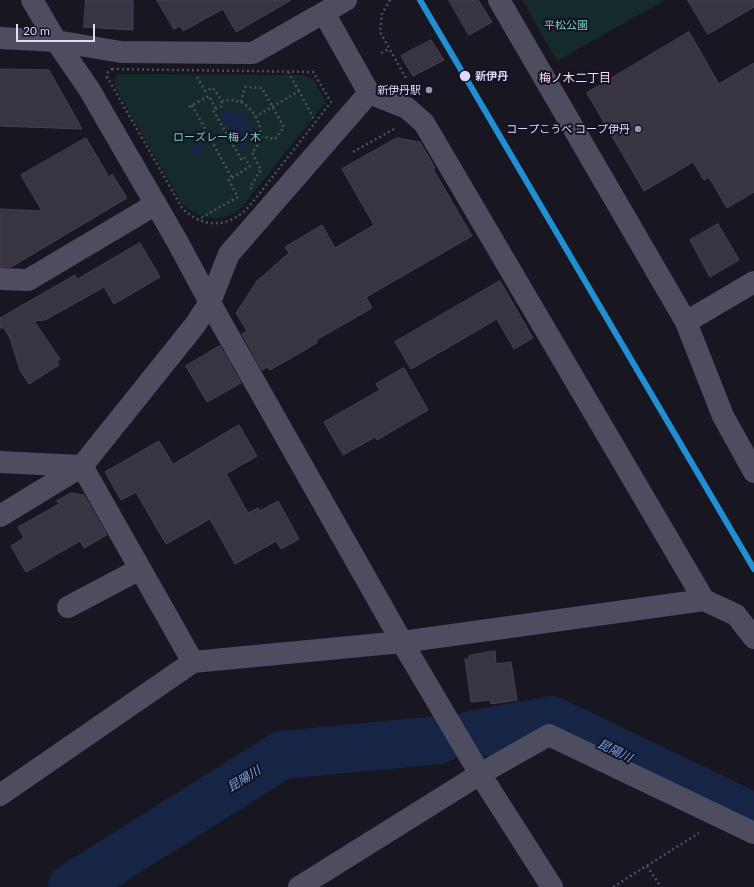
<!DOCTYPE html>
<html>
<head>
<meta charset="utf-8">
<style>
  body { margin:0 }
  #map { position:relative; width:754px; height:887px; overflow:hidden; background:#181620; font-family:Lato,sans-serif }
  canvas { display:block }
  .scale { position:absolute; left:16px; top:24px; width:79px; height:18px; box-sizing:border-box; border:2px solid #dfd9fa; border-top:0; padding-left:5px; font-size:12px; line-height:14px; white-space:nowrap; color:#dfd9fa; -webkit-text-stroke:3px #161224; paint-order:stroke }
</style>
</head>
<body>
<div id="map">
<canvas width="754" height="887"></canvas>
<div class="scale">20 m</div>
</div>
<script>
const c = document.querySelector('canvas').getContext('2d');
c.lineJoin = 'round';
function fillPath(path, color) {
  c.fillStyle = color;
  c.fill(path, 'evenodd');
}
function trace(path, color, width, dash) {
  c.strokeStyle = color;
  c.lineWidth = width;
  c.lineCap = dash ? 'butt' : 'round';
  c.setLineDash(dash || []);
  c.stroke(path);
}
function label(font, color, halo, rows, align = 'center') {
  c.font = font + ' Lato,"Noto Sans JP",sans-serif';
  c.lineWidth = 4;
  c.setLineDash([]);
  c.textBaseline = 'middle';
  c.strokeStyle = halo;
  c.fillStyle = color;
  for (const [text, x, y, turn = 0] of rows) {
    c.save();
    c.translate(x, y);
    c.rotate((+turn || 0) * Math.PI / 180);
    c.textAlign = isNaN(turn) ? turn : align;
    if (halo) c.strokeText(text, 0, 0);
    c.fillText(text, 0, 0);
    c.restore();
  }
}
fillPath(new Path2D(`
  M522 0H665L557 61Z
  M119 74 304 75 314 80 326 102 241 208C222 224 199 220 182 204L115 87C113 82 114 77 119 74Z`), '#152a2b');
fillPath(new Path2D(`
  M226 110C251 110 260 137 239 151L233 132 234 130 202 149 201 154 199 156H193L190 151 192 147 196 145 201 147 233 128 231 129C227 123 221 119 218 113Z`), '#162545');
trace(new Path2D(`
  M470 735 551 720 754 817
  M72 887 282 755 439 740`), '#162545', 48);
const building = new Path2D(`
  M86 0H133V30L84 27Z
  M157 0H291L236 32 223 9 183 31 180 26 174 29Z
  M449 0H478L492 22 469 35Z
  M688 0H754V7L708 34Z
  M689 32 719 84 754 63V192L727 208 709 177 704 180 693 162 644 191 587 93Z
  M431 40 444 60 413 76 401 56Z
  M0 69 49 70 82 129 0 126Z
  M86 138 109 177 112 174 127 198 11 267H0V209L42 211 21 175Z
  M397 138 420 142 435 168 433 169 472 236 366 297 372 308 316 340 317 343 270 370 268 367 262 370 242 334 247 331 236 313 257 281 289 253 285 247 322 225 335 248 374 225 342 169Z
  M718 224 739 260 710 277 690 240Z
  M140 243 160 277 114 304 104 287 45 320 34 321 60 359 57 361 59 365 29 384 20 370 10 338 4 328H0V318L75 275 77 279Z
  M500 281 533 338 514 349 497 319 411 369 395 342Z
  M220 346 241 383 207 402 186 366Z
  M404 368 428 410 377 440 375 437 343 455 324 422 380 390 376 384Z
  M239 425 257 456 226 474 248 513 258 508 260 511 278 501 299 539 281 549 276 541 235 564 210 519 166 544 136 492 121 500 105 472 159 441 173 464Z
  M71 493 84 495 107 535 84 548 80 541 26 572 11 546 24 538 18 527 59 504 57 501Z
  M495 651 496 664 511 662 517 700 491 704V700L471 702 465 659H469V656Z`);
fillPath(building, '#383442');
trace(building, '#464253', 1);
trace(new Path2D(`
  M390 0 382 14 380 32 407 80
  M381 53 389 49
  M112 69 313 72 331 102 256 198C250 205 244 213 236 217 217 229 197 223 182 208L110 82 107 78 108 72Z
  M288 72 299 91
  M197 77 205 91 213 88 222 101C225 101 228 100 231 100 250 100 267 127 258 144 257 147 254 150 252 152L261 170 250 187 252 190
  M241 102 245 87 262 88 284 127 275 139 260 136
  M192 105 232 178
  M189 107 209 96 216 109
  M255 117 299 91 314 119
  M353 152 394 129
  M197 220 238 197 229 180 250 166 244 157 241 159 213 110 222 106V101
  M647 866 661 887
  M613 887 699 833`), '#49525f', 2.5, [2, 3]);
trace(new Path2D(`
  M32 0 56 41 89 89 177 241 219 319 402 642 480 774 552 887
  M499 0 686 322 723 416 754 472
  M0 38 56 41 121 52 253 53 346 0
  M369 93 407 108 424 123 704 600 736 615 754 638
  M0 279 28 280 156 204
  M686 322 754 282
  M0 462 82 466
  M82 466 193 662
  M0 516 82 466 195 325 210 302 229 254 369 93 324 13
  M68 607 140 569
  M0 795 193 662 402 642 704 600
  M299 887 480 774 549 735 754 833`), '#4e4c5f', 22);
trace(new Path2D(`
  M420 0 754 569`), '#208fd3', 6);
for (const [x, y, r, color] of [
  [465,76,6,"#dfd9fa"],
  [429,90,4,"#9995ae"],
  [638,129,4,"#9995ae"]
]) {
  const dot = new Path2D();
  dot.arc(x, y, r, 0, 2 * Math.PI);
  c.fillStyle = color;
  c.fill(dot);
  trace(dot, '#161224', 1.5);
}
label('11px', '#6dd2bf', '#161224', [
  ["平松公園",566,25],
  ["ローズレー梅ノ木",217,137]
]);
label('bold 11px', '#dfd9fa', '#161224', [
  ["新伊丹",475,76]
], 'left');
label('11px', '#dfd9fa', '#161224', [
  ["新伊丹駅",421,90],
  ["コープこうべ コープ伊丹",630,129]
], 'right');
label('12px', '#fbdbed', '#161224', [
  ["梅ノ木二丁目",575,78]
]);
label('italic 12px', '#73aeee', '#161224', [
  ["昆陽川",615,751,26],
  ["昆陽川",244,779,-32]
]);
</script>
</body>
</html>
